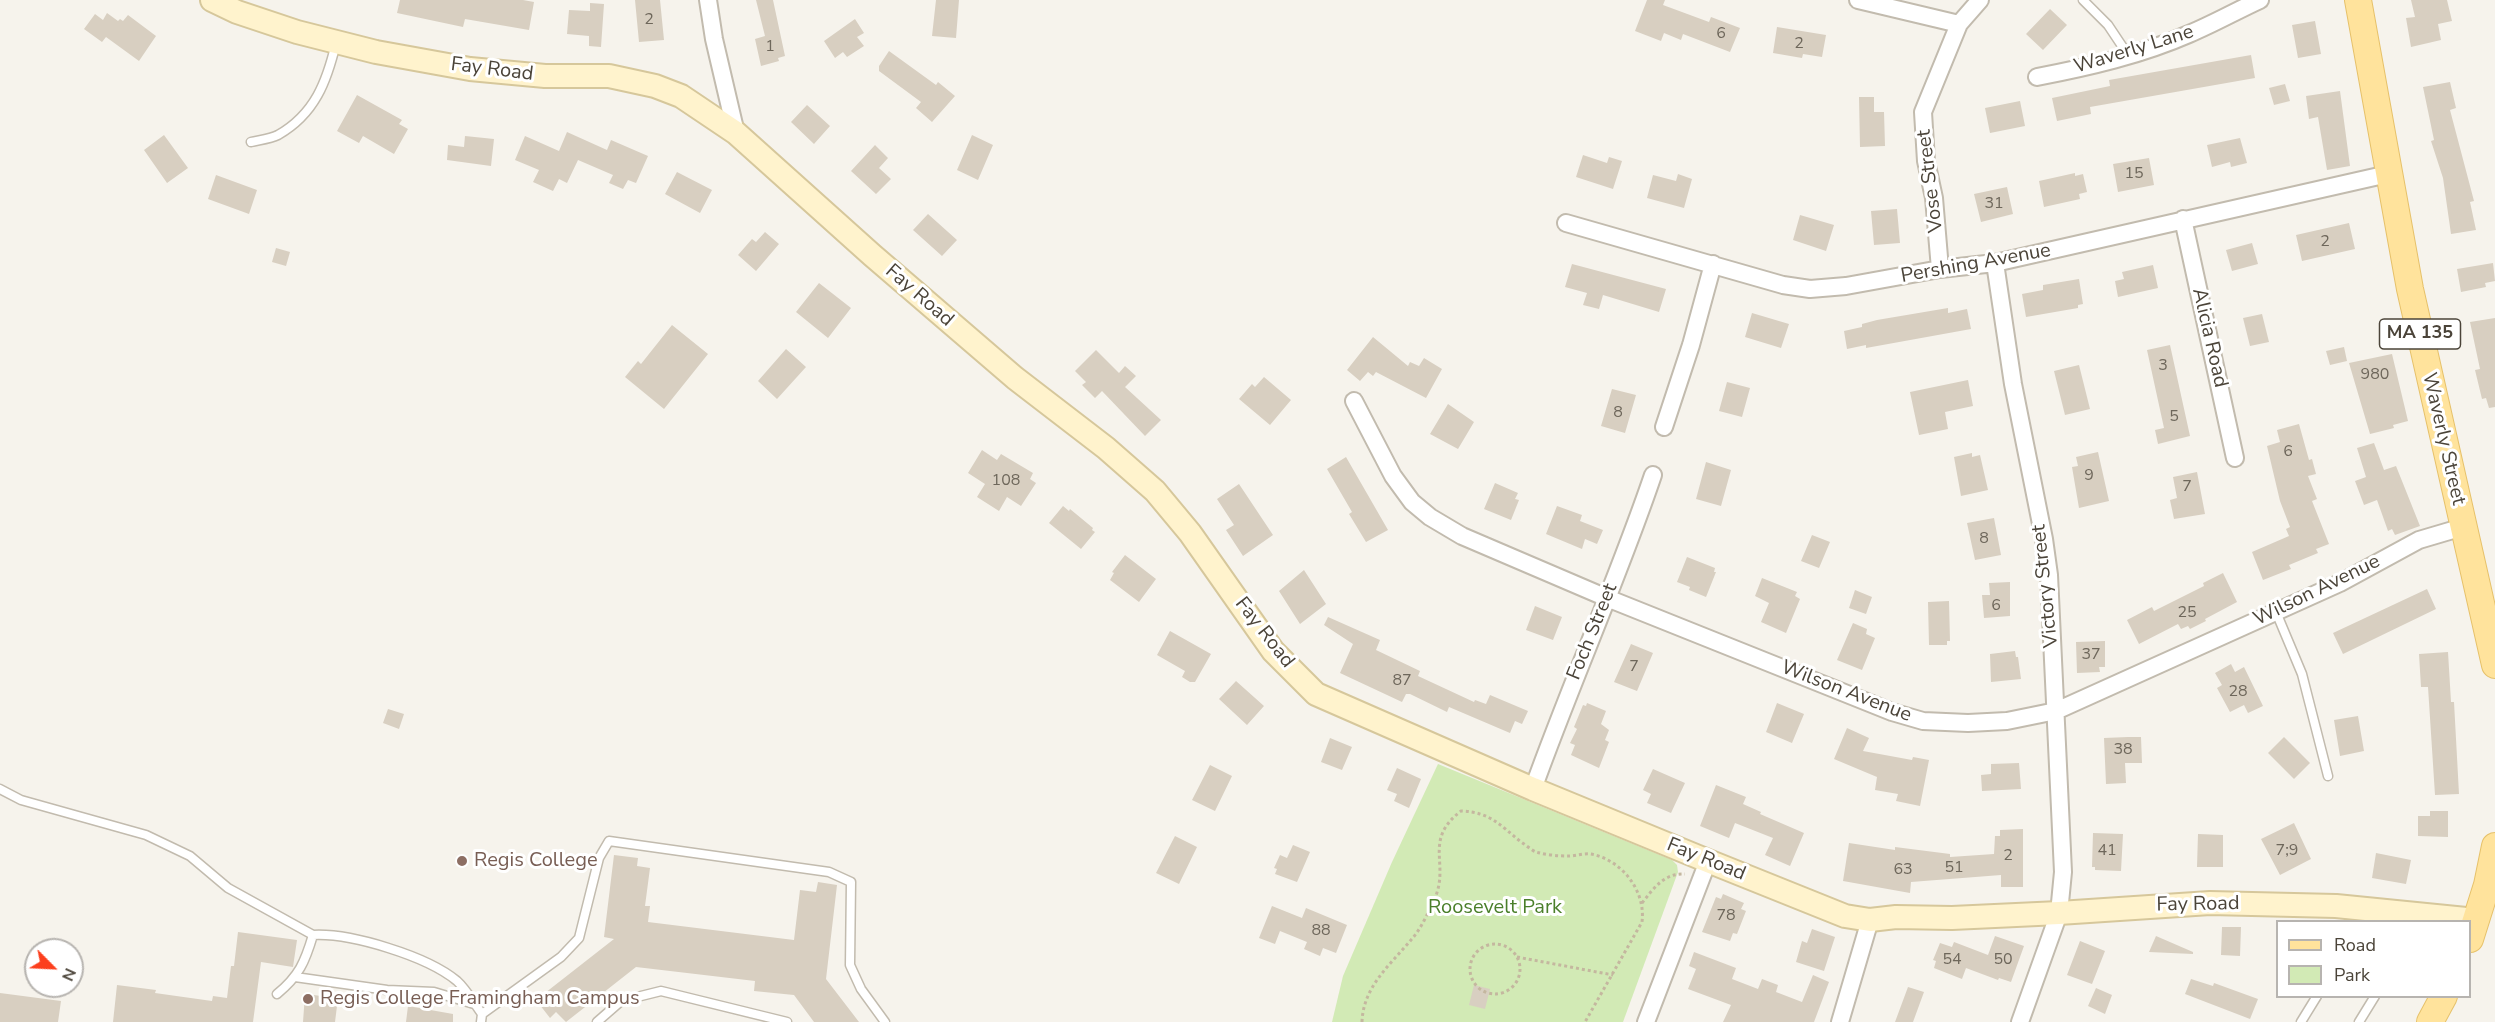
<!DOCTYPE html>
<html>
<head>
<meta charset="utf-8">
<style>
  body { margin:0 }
  #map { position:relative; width:2495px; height:1022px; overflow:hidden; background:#f6f3ec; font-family:"Nunito Sans",sans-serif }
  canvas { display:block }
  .legend { position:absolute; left:2276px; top:920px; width:195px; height:78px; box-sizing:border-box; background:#fff; border:2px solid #b7b4b0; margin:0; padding:8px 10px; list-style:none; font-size:18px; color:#4b4439 }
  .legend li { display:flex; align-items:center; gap:12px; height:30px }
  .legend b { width:30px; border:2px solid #b7b4b0 }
  .north { position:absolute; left:24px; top:938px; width:60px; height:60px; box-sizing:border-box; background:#fff; border:2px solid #b7b4b0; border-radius:50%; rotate:114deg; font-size:16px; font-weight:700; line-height:24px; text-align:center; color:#4b4439 }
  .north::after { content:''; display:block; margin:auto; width:21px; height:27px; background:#fc3f1d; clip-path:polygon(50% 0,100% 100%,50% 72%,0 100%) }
</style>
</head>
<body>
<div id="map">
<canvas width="2495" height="1022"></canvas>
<ul class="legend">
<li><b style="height:8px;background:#ffe39c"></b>Road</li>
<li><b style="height:16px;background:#d2eab5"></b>Park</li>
</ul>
<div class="north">N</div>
</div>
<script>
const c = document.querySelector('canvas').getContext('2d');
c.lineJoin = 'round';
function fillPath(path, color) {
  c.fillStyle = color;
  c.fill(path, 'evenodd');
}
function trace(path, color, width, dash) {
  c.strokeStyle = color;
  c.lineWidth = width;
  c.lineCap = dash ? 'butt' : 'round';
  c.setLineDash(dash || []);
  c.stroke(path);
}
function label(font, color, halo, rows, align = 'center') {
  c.font = font + ' "Nunito Sans",sans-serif';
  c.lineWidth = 6;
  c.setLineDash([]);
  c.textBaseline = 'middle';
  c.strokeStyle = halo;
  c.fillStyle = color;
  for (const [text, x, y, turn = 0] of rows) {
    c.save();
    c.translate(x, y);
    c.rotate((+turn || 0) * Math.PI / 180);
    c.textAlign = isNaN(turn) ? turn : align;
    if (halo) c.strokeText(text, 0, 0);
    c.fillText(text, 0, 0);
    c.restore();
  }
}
fillPath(new Path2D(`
  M1438 764 1672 860 1677 865 1678 872 1623 1022H1332L1343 976 1392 862Z`), '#d2eab5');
fillPath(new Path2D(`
  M400 0H523L534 2 529 30 465 19 463 27 397 13Z
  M635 0H660L664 40 639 42Z
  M756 0H773L785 56 778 58 779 61 761 66 755 39 765 36Z
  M936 0H959L956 38 932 36Z
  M1647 0H1665L1663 5 1709 22 1711 17 1740 28 1730 52 1683 34 1681 40 1664 33 1661 41 1635 31Z
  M2411 0H2447L2452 21 2438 24 2441 40 2411 47 2406 18 2415 17Z
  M590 3 604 4 601 47 589 46V36L567 34 569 10 590 11Z
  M2050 9 2067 25 2043 50 2026 34Z
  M107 13 118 21 120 19 123 21 128 15 156 36 139 61 106 37 102 42 84 29 95 14 103 20Z
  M855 19 864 33 857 37 864 46 847 57 843 52 835 58 824 41Z
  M2315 21 2321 54 2298 58 2292 25Z
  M1777 27 1826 35 1822 57 1803 54 1802 58 1773 53Z
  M889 51 936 85 938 82 955 96 932 122 916 108 921 102 879 71V66Z
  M2251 55 2255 78 2090 107 2091 114 2057 121 2052 98 2110 86 2109 80Z
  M2450 82 2456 108 2450 110 2474 201 2470 202 2476 230 2451 234 2443 178 2431 141 2434 140 2423 87Z
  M2285 84 2290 101 2274 105 2269 88Z
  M2340 91 2350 166 2327 170 2318 117 2309 119 2306 96Z
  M357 95 402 120 399 124 408 129 394 154 363 136 359 143 337 131Z
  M1859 97H1874V112H1884L1885 146 1860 147Z
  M2020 101 2025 126 1990 133 1985 108Z
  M807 105 830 126 814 144 791 122Z
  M567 132 607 150 611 140 648 156 636 183 628 180 623 189 609 183 613 175 578 160 567 183 559 179 553 191 533 182 539 170 515 160 525 136 559 151Z
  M164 135 188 168 167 183 144 150Z
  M972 135 993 145 978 180 957 170Z
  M465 136 494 139 491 166 447 160 448 145 464 147Z
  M2240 138 2247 163 2231 167 2230 162 2212 167 2207 145Z
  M875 145 888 158 879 168 891 179 876 194 851 171Z
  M1583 155 1607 163 1609 157 1622 161 1613 189 1576 177Z
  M2149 158 2154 185 2118 192 2113 164Z
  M677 172 712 190 700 213 665 194Z
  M2075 173V176L2083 174 2087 192 2079 194 2080 199 2044 207 2039 181Z
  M1678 174 1692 179 1684 208 1647 198 1653 175 1676 181Z
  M216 175 257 190 249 214 208 199Z
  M2007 187 2013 214 1981 222 1974 194Z
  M1897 209 1900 243 1874 245 1871 211Z
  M928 214 957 240 942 256 913 230Z
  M1800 215 1834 225 1826 251 1793 240Z
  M2349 223 2355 249 2302 261 2296 235Z
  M765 232 779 244 756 271 738 255 752 239 756 242Z
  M2252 243 2258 264 2232 271 2226 250Z
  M276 248 290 252 286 266 272 262Z
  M2493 263 2495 281 2485 283 2486 287 2461 292 2457 269Z
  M1572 264 1666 289 1659 312 1603 295 1599 309 1583 305 1587 293 1565 287Z
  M2153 265 2158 288 2118 297 2115 281 2124 279 2122 272Z
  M2079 279 2083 304 2078 305V308L2026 317 2022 294 2043 290V285Z
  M819 283 851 308 828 338 796 312Z
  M1948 308V313L1967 309 1971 329 1866 348V345L1847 349 1844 331 1862 327V324L1877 320Z
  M1752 313 1789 324 1781 348 1745 337Z
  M2262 314 2269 342 2250 346 2243 318Z
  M2495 318V407L2489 408 2486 398 2482 399 2475 370 2480 369 2470 322Z
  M672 325 708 354 664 409 625 377 638 361 641 364Z
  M1373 337 1408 366 1410 362 1419 366 1424 358 1442 369 1426 398 1376 372 1373 376 1368 372 1360 381 1347 370Z
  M2170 345 2190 436 2158 444 2155 430 2164 428 2147 350Z
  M2344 347 2347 361 2330 365 2326 351Z
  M786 349 806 367 777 399 758 381Z
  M1096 350 1119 373 1125 366 1136 376 1125 387 1161 420 1145 436 1102 391 1095 398 1082 385 1086 382 1075 371Z
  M2392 354 2408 421 2393 425 2394 428 2370 434 2349 363Z
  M2079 365 2090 409 2065 415 2054 371Z
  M1264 377 1291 400 1270 425 1239 399 1252 384 1255 387Z
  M1968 380 1973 406 1945 412 1948 429 1919 435 1910 392Z
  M1727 382 1750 388 1742 417 1719 411Z
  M1612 389 1636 395 1625 433 1601 426Z
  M1448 404 1474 422 1458 449 1430 434Z
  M2299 424 2309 460 2312 459 2316 474 2308 476 2317 499 2312 501 2329 544 2316 549 2318 553 2289 565 2291 569 2263 580 2252 552 2289 536 2286 529 2290 527 2280 501 2267 446 2280 442 2277 430Z
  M2374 443 2384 470 2396 466 2420 526 2395 535 2392 529 2388 531 2377 500 2364 505 2355 481 2366 477 2357 448Z
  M982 450 997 460 1001 454 1033 473 1030 479 1036 483 1021 506 1007 497 999 511 977 497 985 484 968 473Z
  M2098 452 2109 501 2079 508 2072 467 2078 466 2076 457Z
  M1972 453V457L1980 455 1988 490 1961 496 1954 457Z
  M1346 457 1388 530 1366 542 1349 514 1352 512 1327 469Z
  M1706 462 1731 470 1721 506 1696 499Z
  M2197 472 2205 514 2174 519 2170 500 2177 498 2173 477Z
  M1495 483 1518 493 1515 499 1519 500 1511 520 1484 509Z
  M1239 484 1273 535 1243 556 1226 530 1234 525 1217 499Z
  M1063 506 1069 511 1070 509 1093 528 1092 530 1095 532 1081 549 1049 523Z
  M1557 506 1582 515 1580 521 1603 530 1597 544 1585 539 1582 549 1546 534Z
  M1994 518 2001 555 1975 560 1967 523Z
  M1812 535 1830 542 1819 568 1801 561Z
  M1125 555 1156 579 1139 602 1110 580 1114 573 1112 572Z
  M1687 557 1715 568 1714 572H1716L1706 597 1689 590 1690 587 1677 582Z
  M1304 570 1326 604 1300 624 1279 591Z
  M2223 573 2237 602 2205 619 2206 621 2190 629 2188 626 2181 629 2178 624 2139 644 2127 620 2152 607 2154 611 2204 586 2203 583Z
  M1762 578 1797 592 1795 596 1800 599 1786 633 1761 622 1769 603 1755 596Z
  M2010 582V616L1984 618 1982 595H1990L1989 583Z
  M2427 589 2436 609 2343 654 2333 633Z
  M1855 590 1872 597 1866 614 1849 608Z
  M1949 601 1950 641H1947V645H1929L1928 602Z
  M1535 606 1562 617 1553 640 1526 630Z
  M1328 617 1380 640 1376 650 1420 671 1418 676 1474 702 1475 700 1486 704 1490 695 1528 711 1522 724 1515 721 1510 733 1449 707 1447 712 1410 694H1406L1402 702 1340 673 1353 644 1324 625Z
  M1853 623 1867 629 1866 634 1875 638 1862 670 1837 660Z
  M1170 631 1211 654 1195 682H1190L1182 677 1185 671 1157 655Z
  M2105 641V667H2099L2100 672 2077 673 2076 642Z
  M1631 644 1653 653 1637 691 1614 682Z
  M2015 651 2016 657H2018L2021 679 1991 682 1990 654Z
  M2448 652 2451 702H2454L2459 794 2435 795 2428 687H2421L2419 654Z
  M2231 664 2235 672 2244 667 2263 706 2248 713 2244 705 2230 712 2217 688 2222 685 2215 673Z
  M1236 681 1264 706 1247 725 1219 699Z
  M1587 703 1606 711 1601 724 1609 730 1605 740 1609 742 1599 768 1571 755 1575 745 1570 743 1577 729 1574 727 1583 705 1586 706Z
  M1777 703 1804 714 1792 743 1766 732Z
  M388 709 404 714 399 729 383 723Z
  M2358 716 2364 751 2340 756 2334 720Z
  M1847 728 1869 738 1863 751 1912 760 1913 757 1929 760 1920 806 1896 801 1898 794 1875 790 1877 777 1834 759Z
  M2128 737H2141L2142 763H2125L2126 783 2106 784 2104 738Z
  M2284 737 2310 763 2294 779 2268 753Z
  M1330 738 1352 747 1342 770 1321 762Z
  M2019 763 2021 789 1982 791 1981 775 1991 774V764Z
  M1210 765 1232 776 1215 811 1192 800Z
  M1397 768 1421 779 1409 808 1394 801 1397 794 1387 790Z
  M1653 769 1685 783 1671 813 1647 803 1651 794 1643 790Z
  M1716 785 1746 797 1743 804 1761 812 1760 814 1804 833 1790 866 1765 855 1773 838 1735 823 1729 838 1700 826Z
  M2430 811H2448V837L2418 836V816H2430Z
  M2294 823 2311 859 2280 875 2261 839Z
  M2023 829V887H2001V875L1911 882 1910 893 1843 881 1849 843 1895 850V847L1950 854V857L1994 854 1995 836H2000V830Z
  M2093 833 2123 834 2121 871 2095 870V867H2092Z
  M2198 834 2223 835V867H2197Z
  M1175 836 1197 847 1179 884 1156 873Z
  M1293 845 1310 852 1297 882 1275 874 1277 869 1274 868 1280 855 1287 858Z
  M2376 853 2411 860 2406 884 2372 878Z
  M614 855 638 858 637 866 650 868 645 906H650L648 922 794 940 800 890 816 892 818 882 837 885 826 979 859 1022H814L794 995 754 991 755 981 636 967 566 1022 556 1012 550 1018 536 1000 614 939 604 937Z
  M1723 894 1744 903 1741 909 1746 911 1737 934 1733 933 1730 941 1702 932 1716 897 1721 899Z
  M1272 906 1302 918 1306 908 1347 925 1336 953 1323 948 1320 956 1304 949 1307 942 1280 931 1275 944 1259 938Z
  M2222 927H2241L2240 956 2221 955Z
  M1812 929 1835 937 1824 971 1796 962 1802 941 1807 943Z
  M238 932 297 940 293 967 261 962 253 1022H113L117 985 156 990 155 993 212 1001 213 996 227 998 231 966H234Z
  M1995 936 2024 946 2011 982 1999 978 1998 980 1966 968 1962 979 1934 968 1936 961 1933 960 1940 943 1952 947 1954 942 1988 955Z
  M2156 936 2193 952V954L2149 952Z
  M2080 941 2105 951 2092 984 2067 975Z
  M1694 952 1736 968 1732 979 1758 989 1762 979 1778 985 1776 992 1802 1002 1813 975 1829 982 1814 1022H1723L1731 1005 1688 989 1696 969 1689 966Z
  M2191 979 2213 986 2214 983 2258 999 2250 1019 2185 994Z
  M1474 985 1490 989 1485 1009 1469 1005Z
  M1908 987 1924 992 1913 1022H1895Z
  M2096 988 2112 995 2105 1014 2088 1006Z
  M0 993 61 1001 58 1022H0Z
  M305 994 338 998 335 1022H303Z
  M408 1006 453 1014V1022H406Z`), '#d8cfc1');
const lane = new Path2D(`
  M2083 0 2108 25 2128 55
  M251 142C259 140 270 139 278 135 315 114 327 81 336 43
  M2276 612 2302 674 2328 776
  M0 789 21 800 146 835 190 856 228 888 313 935
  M295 977 387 990 434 992 474 1004
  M277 994C299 976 305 962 313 935 351 933 427 956 457 981 466 989 474 1003 482 1014
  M481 1022 482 1014 561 957 579 938 599 858 609 841 829 872 851 882 850 965 861 989 885 1022
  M597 1022 621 1001 661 991 787 1022
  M2301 1022 2317 996
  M2359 1022 2375 996`);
const street = new Path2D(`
  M708 0 714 39 736 133
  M1858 0 1959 24
  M2037 77C2089 67 2141 55 2189 34 2213 24 2236 11 2260 0
  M2183 219 2235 458
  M1566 223 1783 285 1810 289 1846 286 1940 269 1995 263 2388 174
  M1995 263 2013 384 2044 539 2049 575 2063 872 2059 913 2020 1022
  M1940 269 1934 198 1926 161 1923 112 1959 24 1980 0
  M1354 401 1393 476 1412 502 1430 517 1462 536 1607 598 1892 712 1923 721 1968 723 2007 721 2056 711 2340 583 2419 540 2463 527
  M1664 427 1691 345 1713 264
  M1533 789C1571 683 1617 581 1653 475
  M1646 1022 1708 861
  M1840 1022 1870 920`);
const secondary = new Path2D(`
  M212 0 237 12 297 32 376 52 470 69 545 76H609L655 86 681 96 736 133 872 255 1015 378 1106 448 1155 491 1190 533 1273 651 1316 694 1533 789 1708 861 1845 916 1870 920 1896 917 1952 918 2059 913 2210 903 2336 906 2476 920`);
const primary = new Path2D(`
  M2358 0 2410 289 2495 665
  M2470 939 2487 885 2495 846
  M2430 1022 2444 996`);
trace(lane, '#c2bbae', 11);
trace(street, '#c2bbae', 20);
trace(secondary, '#d6c79b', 26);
trace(primary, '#e6c16a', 28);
trace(new Path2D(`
  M1642 903C1654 888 1664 873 1685 874
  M1470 969a25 25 0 1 1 50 0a25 25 0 1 1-50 0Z
  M1517 957 1613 975
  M1362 1022C1363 987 1390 965 1411 940 1421 929 1428 913 1434 900 1451 864 1422 841 1461 811 1490 812 1500 825 1521 842 1526 845 1531 850 1536 852 1546 855 1559 856 1568 856 1576 856 1584 853 1591 854 1622 860 1646 891 1642 922L1585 1022`), '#c4b79f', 3, [3, 3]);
trace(lane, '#fff', 8);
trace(street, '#fff', 16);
trace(secondary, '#fff3cd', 22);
trace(primary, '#ffe39c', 26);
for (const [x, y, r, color] of [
  [462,861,6,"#8d6e63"],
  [308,999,6,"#8d6e63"]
]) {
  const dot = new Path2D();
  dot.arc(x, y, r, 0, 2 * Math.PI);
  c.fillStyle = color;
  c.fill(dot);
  trace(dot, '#fff', 2);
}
label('16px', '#6e675b', null, [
  ["2",649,20],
  ["6",1721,34],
  ["2",1799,44],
  ["1",770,47],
  ["15",2134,174],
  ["31",1994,204],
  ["2",2325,242],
  ["3",2163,366],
  ["980",2375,375],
  ["8",1618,413],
  ["5",2174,417],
  ["6",2288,452],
  ["9",2089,476],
  ["108",1006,481],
  ["7",2187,487],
  ["8",1984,539],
  ["6",1996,606],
  ["25",2187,613],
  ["37",2091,655],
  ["7",1634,667],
  ["87",1402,681],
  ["28",2238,692],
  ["38",2123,750],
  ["41",2107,851],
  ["7;9",2287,851],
  ["2",2008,856],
  ["51",1954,868],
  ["63",1903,870],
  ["78",1726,916],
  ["88",1321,931],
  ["54",1952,960],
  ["50",2003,960]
]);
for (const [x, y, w] of [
  [2420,334,81]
]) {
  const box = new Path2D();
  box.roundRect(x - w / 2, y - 15, w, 30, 4.5);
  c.fillStyle = '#fff';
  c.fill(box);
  trace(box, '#4b4439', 1.5);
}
label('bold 18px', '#4b4439', null, [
  ["MA 135",2420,334]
]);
label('20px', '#4b4439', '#fff', [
  ["Waverly Lane",2134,50,-17],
  ["Fay Road",492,70,7],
  ["Vose Street",1931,181,-97],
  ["Pershing Avenue",1976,264,-10],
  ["Fay Road",919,296,41],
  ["Alicia Road",2209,338,77],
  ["Waverly Street",2443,439,77],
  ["Victory Street",2046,586,-96],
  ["Wilson Avenue",2317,591,-26],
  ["Foch Street",1593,632,-68],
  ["Fay Road",1264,633,52],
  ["Wilson Avenue",1846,692,21],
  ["Fay Road",1706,860,22],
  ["Fay Road",2198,905,-1]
]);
label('20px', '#785e54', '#fff', [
  ["Regis College",474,861],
  ["Regis College Framingham Campus",320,999]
], 'left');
label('20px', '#4a7f2a', '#fff', [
  ["Roosevelt Park",1495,908]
]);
</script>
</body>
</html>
